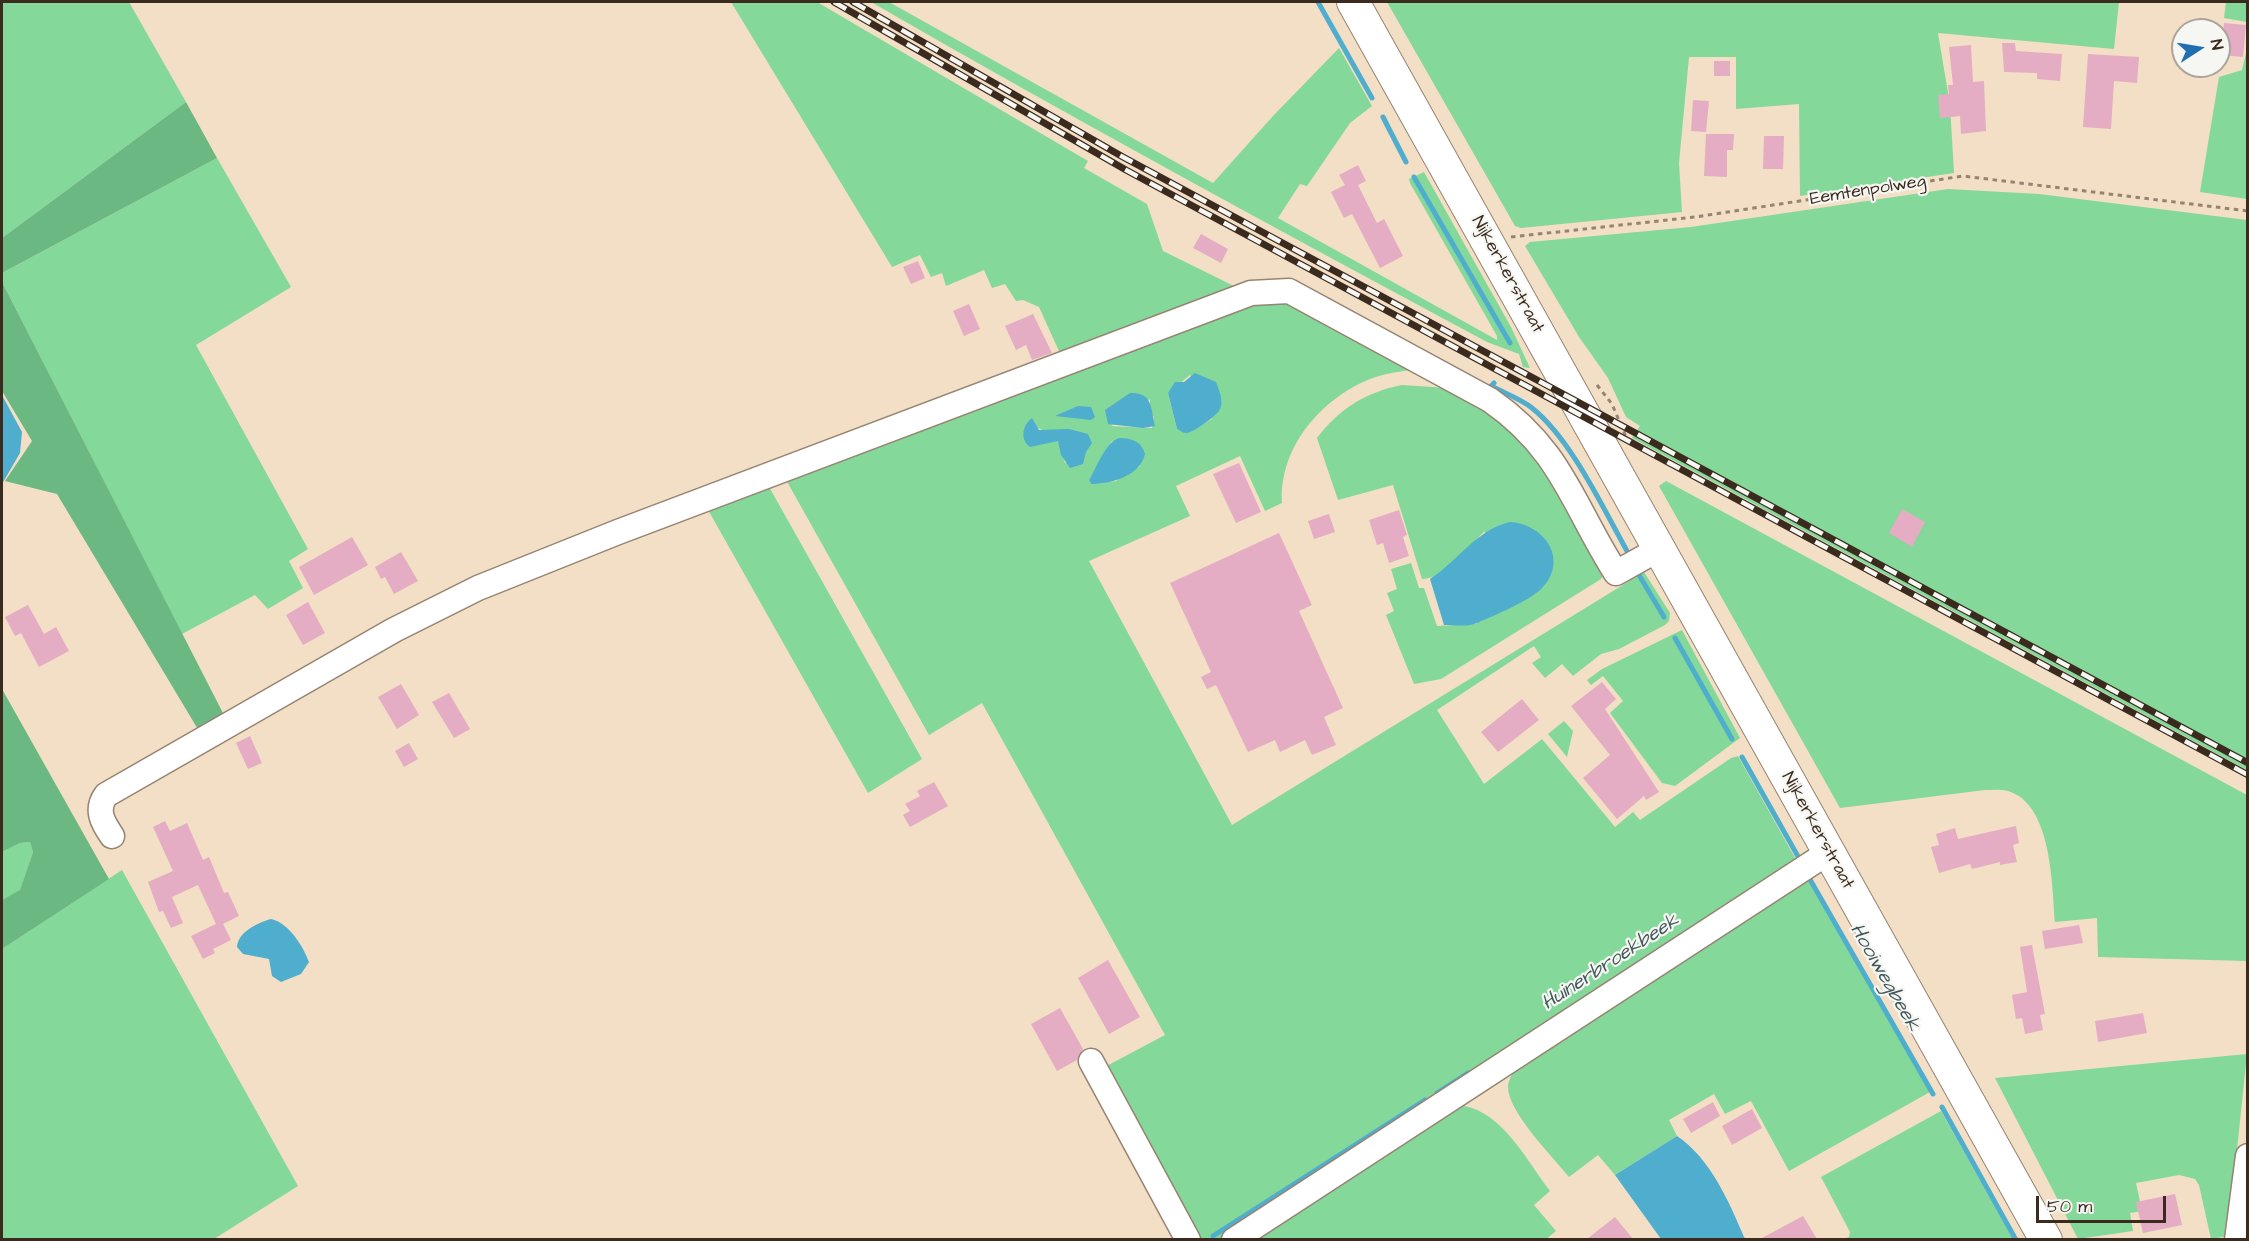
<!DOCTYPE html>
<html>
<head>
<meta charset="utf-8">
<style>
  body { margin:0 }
  #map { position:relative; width:2249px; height:1241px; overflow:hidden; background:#f2dfc5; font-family:"Architects Daughter",sans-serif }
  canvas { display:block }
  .frame { position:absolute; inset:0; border:3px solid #3b2a1e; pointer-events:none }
  .north { position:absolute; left:2171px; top:18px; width:60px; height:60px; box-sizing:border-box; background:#f6f6f2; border:2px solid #aba49d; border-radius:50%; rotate:78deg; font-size:16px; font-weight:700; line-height:24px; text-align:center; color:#3b2a1e }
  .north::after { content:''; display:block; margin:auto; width:21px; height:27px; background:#1f6fb2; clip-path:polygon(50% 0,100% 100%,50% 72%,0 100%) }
  .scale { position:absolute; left:2036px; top:1196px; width:130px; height:27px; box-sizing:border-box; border:3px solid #3b2a1e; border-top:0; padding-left:8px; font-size:18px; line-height:21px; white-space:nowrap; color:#3b2a1e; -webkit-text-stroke:4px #f6f6f2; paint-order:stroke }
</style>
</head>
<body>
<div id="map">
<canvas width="2249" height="1241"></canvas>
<div class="frame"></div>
<div class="north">N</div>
<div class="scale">50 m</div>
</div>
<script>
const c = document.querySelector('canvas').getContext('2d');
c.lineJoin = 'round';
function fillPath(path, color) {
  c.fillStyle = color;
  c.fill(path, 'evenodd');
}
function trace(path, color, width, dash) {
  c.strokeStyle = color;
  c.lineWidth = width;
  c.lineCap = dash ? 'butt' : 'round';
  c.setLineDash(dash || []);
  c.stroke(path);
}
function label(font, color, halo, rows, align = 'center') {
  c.font = font + ' "Architects Daughter",sans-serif';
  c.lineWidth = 4.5;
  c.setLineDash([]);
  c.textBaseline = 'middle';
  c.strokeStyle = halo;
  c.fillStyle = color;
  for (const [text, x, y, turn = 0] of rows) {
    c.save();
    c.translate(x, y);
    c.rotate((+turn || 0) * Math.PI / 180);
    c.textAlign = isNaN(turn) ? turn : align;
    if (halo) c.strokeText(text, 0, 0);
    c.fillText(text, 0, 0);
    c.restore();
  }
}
fillPath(new Path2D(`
  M2 2H129L186 102 2 238Z
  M731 2H817L1088 161 1084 168 1147 204 1163 251 1240 289 1063 360 1039 307 1023 300 1016 301 1005 284 992 288 984 270 946 286 942 273 931 277 920 255 892 267Z
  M871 2H889L1213 183 1273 116 1339 48 1372 106 1350 123 1307 186 1300 184 1278 218 1497 340V336L1410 183 1409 179 1424 172 1511 327 1530 368 1523 367 1519 354 1487 342C1280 231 1074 119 871 2Z
  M1387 2H2119L2114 49 1938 33 1950 105 1954 173 1800 196 1799 104 1736 109V57H1689L1679 163 1682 212 1521 228 1515 226Z
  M2226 2H2247V22L2224 18Z
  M2247 49V199L2200 192 2219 77 2242 70Z
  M217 158 291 287 196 345 308 549 289 561 303 588 268 609 255 595 182 634 2 282V273Z
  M1948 189 2039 194 2247 220V770L1632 438 1640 426 1626 417 1608 378 1579 337 1525 246 1530 242 1691 227Z
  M1274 294 1420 369C1403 371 1385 373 1370 379 1321 399 1279 447 1282 503L1265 511 1240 456 1176 486 1190 516 1089 561 1232 825 1644 572 1670 613 1669 621 1665 625 1619 649 1601 654 1573 676 1562 664 1545 678 1532 663 1541 657 1534 646 1437 710 1484 784 1542 739 1615 827 1633 812 1640 820 1731 758 1738 756 1799 865 1220 1239H1195L1101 1069 1165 1035 982 703 929 735 785 478ZM1190 375 1212 419C1200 425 1190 437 1177 429L1168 393ZM1150 399V411L1154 417 1152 428 1111 426ZM1036 427 1086 450V452L1065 463 1058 441 1024 428ZM1112 441 1140 466 1116 481 1091 484 1089 480Z
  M1402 385 1447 388 1525 434 1605 573 1601 579 1441 679 1414 684 1386 615 1394 611 1387 593 1397 589 1391 569 1411 563 1419 588H1424L1437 626 1476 624 1479 621 1485 531C1467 547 1449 578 1422 579L1393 485 1338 500 1317 438C1339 409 1366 392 1402 385Z
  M1666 481 2247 795V961L2098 957 2097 918 2055 922C2052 885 2052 804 2008 791 2001 789 1992 790 1985 790L1840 808 1659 486Z
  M768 485 922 759 868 793 707 508Z
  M1682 630 1740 738 1675 786 1662 783 1610 713 1623 701 1603 676 1591 685 1587 680 1602 669Z
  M1564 721 1573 731 1567 757 1548 734Z
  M30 842 33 852 20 891 2 900V852L20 843Z
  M122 870 298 1186 214 1239H2V949Z
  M1807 878 1930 1092 1789 1171 1751 1101 1725 1114 1714 1094 1669 1120 1677 1136 1615 1175 1598 1155 1569 1177C1553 1157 1508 1112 1508 1087 1508 1080 1514 1071 1517 1065Z
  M2247 1054 2228 1236 2211 1239 2199 1185 2195 1179 2179 1175 2136 1183 2142 1211 2130 1213 2133 1231 2078 1239 1995 1078Z
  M1456 1105C1500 1107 1525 1158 1550 1191L1534 1205 1556 1231 1545 1240H1250Z
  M1941 1111 2013 1239H1844L1849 1237 1850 1232 1821 1177Z`), '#84d89a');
fillPath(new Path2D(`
  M186 102 217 158 2 273V238Z
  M2 282 225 717 202 736 57 494 5 481 32 441 2 391Z
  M2 689 109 879 2 949V900L20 890 33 852 30 842 20 843 2 852Z`), '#6bb882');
fillPath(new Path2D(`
  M1195 373 1216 382C1219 390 1224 401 1220 409 1218 415 1196 430 1190 432 1185 435 1181 431 1177 429L1168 393 1175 382H1184Z
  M1130 393C1153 392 1151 409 1155 426L1143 428 1108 424 1105 410Z
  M2 395 22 432 20 453 2 484Z
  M1078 406 1091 407 1095 417 1091 420 1055 416Z
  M1032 418 1039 430 1069 429 1088 434 1092 443 1086 452 1083 464 1070 468 1061 455 1058 441 1030 447C1020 440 1022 425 1032 418Z
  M1119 438C1132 438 1141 441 1145 454 1140 476 1111 484 1091 484L1089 480C1097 467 1105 443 1119 438Z
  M1510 522C1545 524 1570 561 1541 589 1529 601 1493 616 1477 623 1469 627 1453 625 1444 625L1430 579C1459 560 1476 530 1510 522Z
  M271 919C289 923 303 946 309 962L301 974 281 982 272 976 269 959 243 954 237 947C238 932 257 923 271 919Z
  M1677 1136C1711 1159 1729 1202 1745 1239H1661L1615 1175Z`), '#4fadce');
trace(new Path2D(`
  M1318 2 1372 98
  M1383 117 1406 162
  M1414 177 1510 343
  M1494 383 1491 386C1504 393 1521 399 1532 408 1571 439 1603 508 1627 551
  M1639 575 1664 617
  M1675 638 1732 739
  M1742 757 1800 860
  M1808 876 1933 1094
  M1437 1093 1468 1073
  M1942 1107 2016 1240
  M1213 1236 1425 1100`), '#4fadce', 5);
fillPath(new Path2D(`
  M2224 23 2246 25 2243 57 2221 55Z
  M2002 43H2015L2016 51 2062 54 2060 81 2037 79V73L2004 72Z
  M1971 45 1973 82 1984 81 1986 131 1961 134 1960 116 1940 118 1938 95 1949 94 1948 85H1953L1949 47Z
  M2088 54 2139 57 2137 83 2114 81 2111 129 2083 127Z
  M1714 61H1730V76H1714Z
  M1693 100 1709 101 1706 132 1691 131Z
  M1706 134H1734L1733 150H1727V177L1704 176Z
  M1764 136H1784L1783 169H1763Z
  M1358 165 1366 181 1358 185 1377 223 1384 219 1403 256 1380 268 1352 214 1344 218 1331 192 1345 185 1339 175Z
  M1201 234 1228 249 1221 263 1193 248Z
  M918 261 925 278 911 284 903 267Z
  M969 304 980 329 964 336 953 311Z
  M1033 314 1052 353 1032 360 1026 345 1016 350 1005 326Z
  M1239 463 1261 512 1236 523 1213 474Z
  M1902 509 1925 522 1912 547 1889 533Z
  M1399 510 1407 535 1403 537 1409 556 1389 563 1383 543 1377 545 1369 520Z
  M1329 514 1335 532 1314 539 1308 521Z
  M1279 533 1312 605 1299 611 1343 708 1324 717 1336 745 1312 755 1305 740 1280 752 1275 740 1248 752 1216 685 1207 689 1201 677 1211 672 1170 583Z
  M352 537 368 565 314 595 299 567Z
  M401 552 418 581 394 594 385 577 381 579 375 567Z
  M308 602 325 633 303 645 286 615Z
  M28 605 44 634 56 627 69 651 39 667 21 633 15 636 5 617Z
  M1602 682 1616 699 1605 709 1659 792 1646 800 1644 796 1617 819 1583 778 1610 755 1571 706Z
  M401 684 419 715 397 729 378 697Z
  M449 693 470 729 454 738 432 702Z
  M1522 699 1539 720 1498 752 1481 732Z
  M250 736 262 763 248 769 236 743Z
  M409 743 418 759 404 767 395 751Z
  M934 782 948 806 910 827 903 815 910 811 905 804 920 796 917 791Z
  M165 821 170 831 187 823 203 860 209 857 224 893 228 892 239 916 223 924 231 940 213 949 215 953 203 959 191 936 216 924 198 885 172 897 183 923 171 928 163 911 159 912 148 882 173 871 153 827Z
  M2016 826 2019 843 2013 845 2017 862 2000 865V862L1972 869 1970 864 1939 873 1931 847 1939 845 1936 834 1955 828 1958 839Z
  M2079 925 2083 943 2045 949 2042 931Z
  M2032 945 2045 1014 2040 1015 2043 1030 2025 1034 2022 1018 2016 1019 2012 995 2027 992 2020 947Z
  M1108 960 1140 1017 1109 1034 1078 978Z
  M1060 1008 1083 1049 1077 1060 1057 1071 1031 1024Z
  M2143 1013 2147 1033 2098 1042 2095 1021Z
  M1713 1102 1720 1116 1691 1133 1683 1119Z
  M1752 1109 1762 1128 1732 1145 1722 1126Z
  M2175 1194 2182 1225 2143 1233 2136 1202Z
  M1803 1216 1817 1239H1760Z
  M1615 1217 1633 1239H1587Z`), '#e4adc4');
const minor = new Path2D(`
  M112 836C103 823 95 810 106 795L394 630 478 588 618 532 1251 293 1289 291 1490 400C1562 450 1572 504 1616 573L1659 549
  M1091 1061 1188 1240
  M1234 1240 1829 852
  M2237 1240 2248 1156`);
const major = new Path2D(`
  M1353 2 2046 1240`);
trace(minor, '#968472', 27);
trace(major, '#968472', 34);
trace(new Path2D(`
  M1511 237 1695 217 1963 176 2248 211
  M1597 385 1612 404 1626 437`), '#968472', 3, [4.5, 4.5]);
trace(minor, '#fff', 24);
trace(major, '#fff', 32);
const rail = new Path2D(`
  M834 2 1126 170 2248 775
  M853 2 1123 157 2248 763`);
trace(rail, '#3b2a1e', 7);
trace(rail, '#f6f6f2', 4.5, [14]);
label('18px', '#3b2a1e', '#f6f6f2', [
  ["Eemtenpolweg",1868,191,-9],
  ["Nijkerkerstraat",1507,275,61],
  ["Nijkerkerstraat",1817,831,61]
]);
label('italic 20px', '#42585c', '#f6f6f2', [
  ["Huinerbroekbeek",1611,963,-33],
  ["Hooiwegbeek",1884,978,60]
]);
</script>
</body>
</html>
